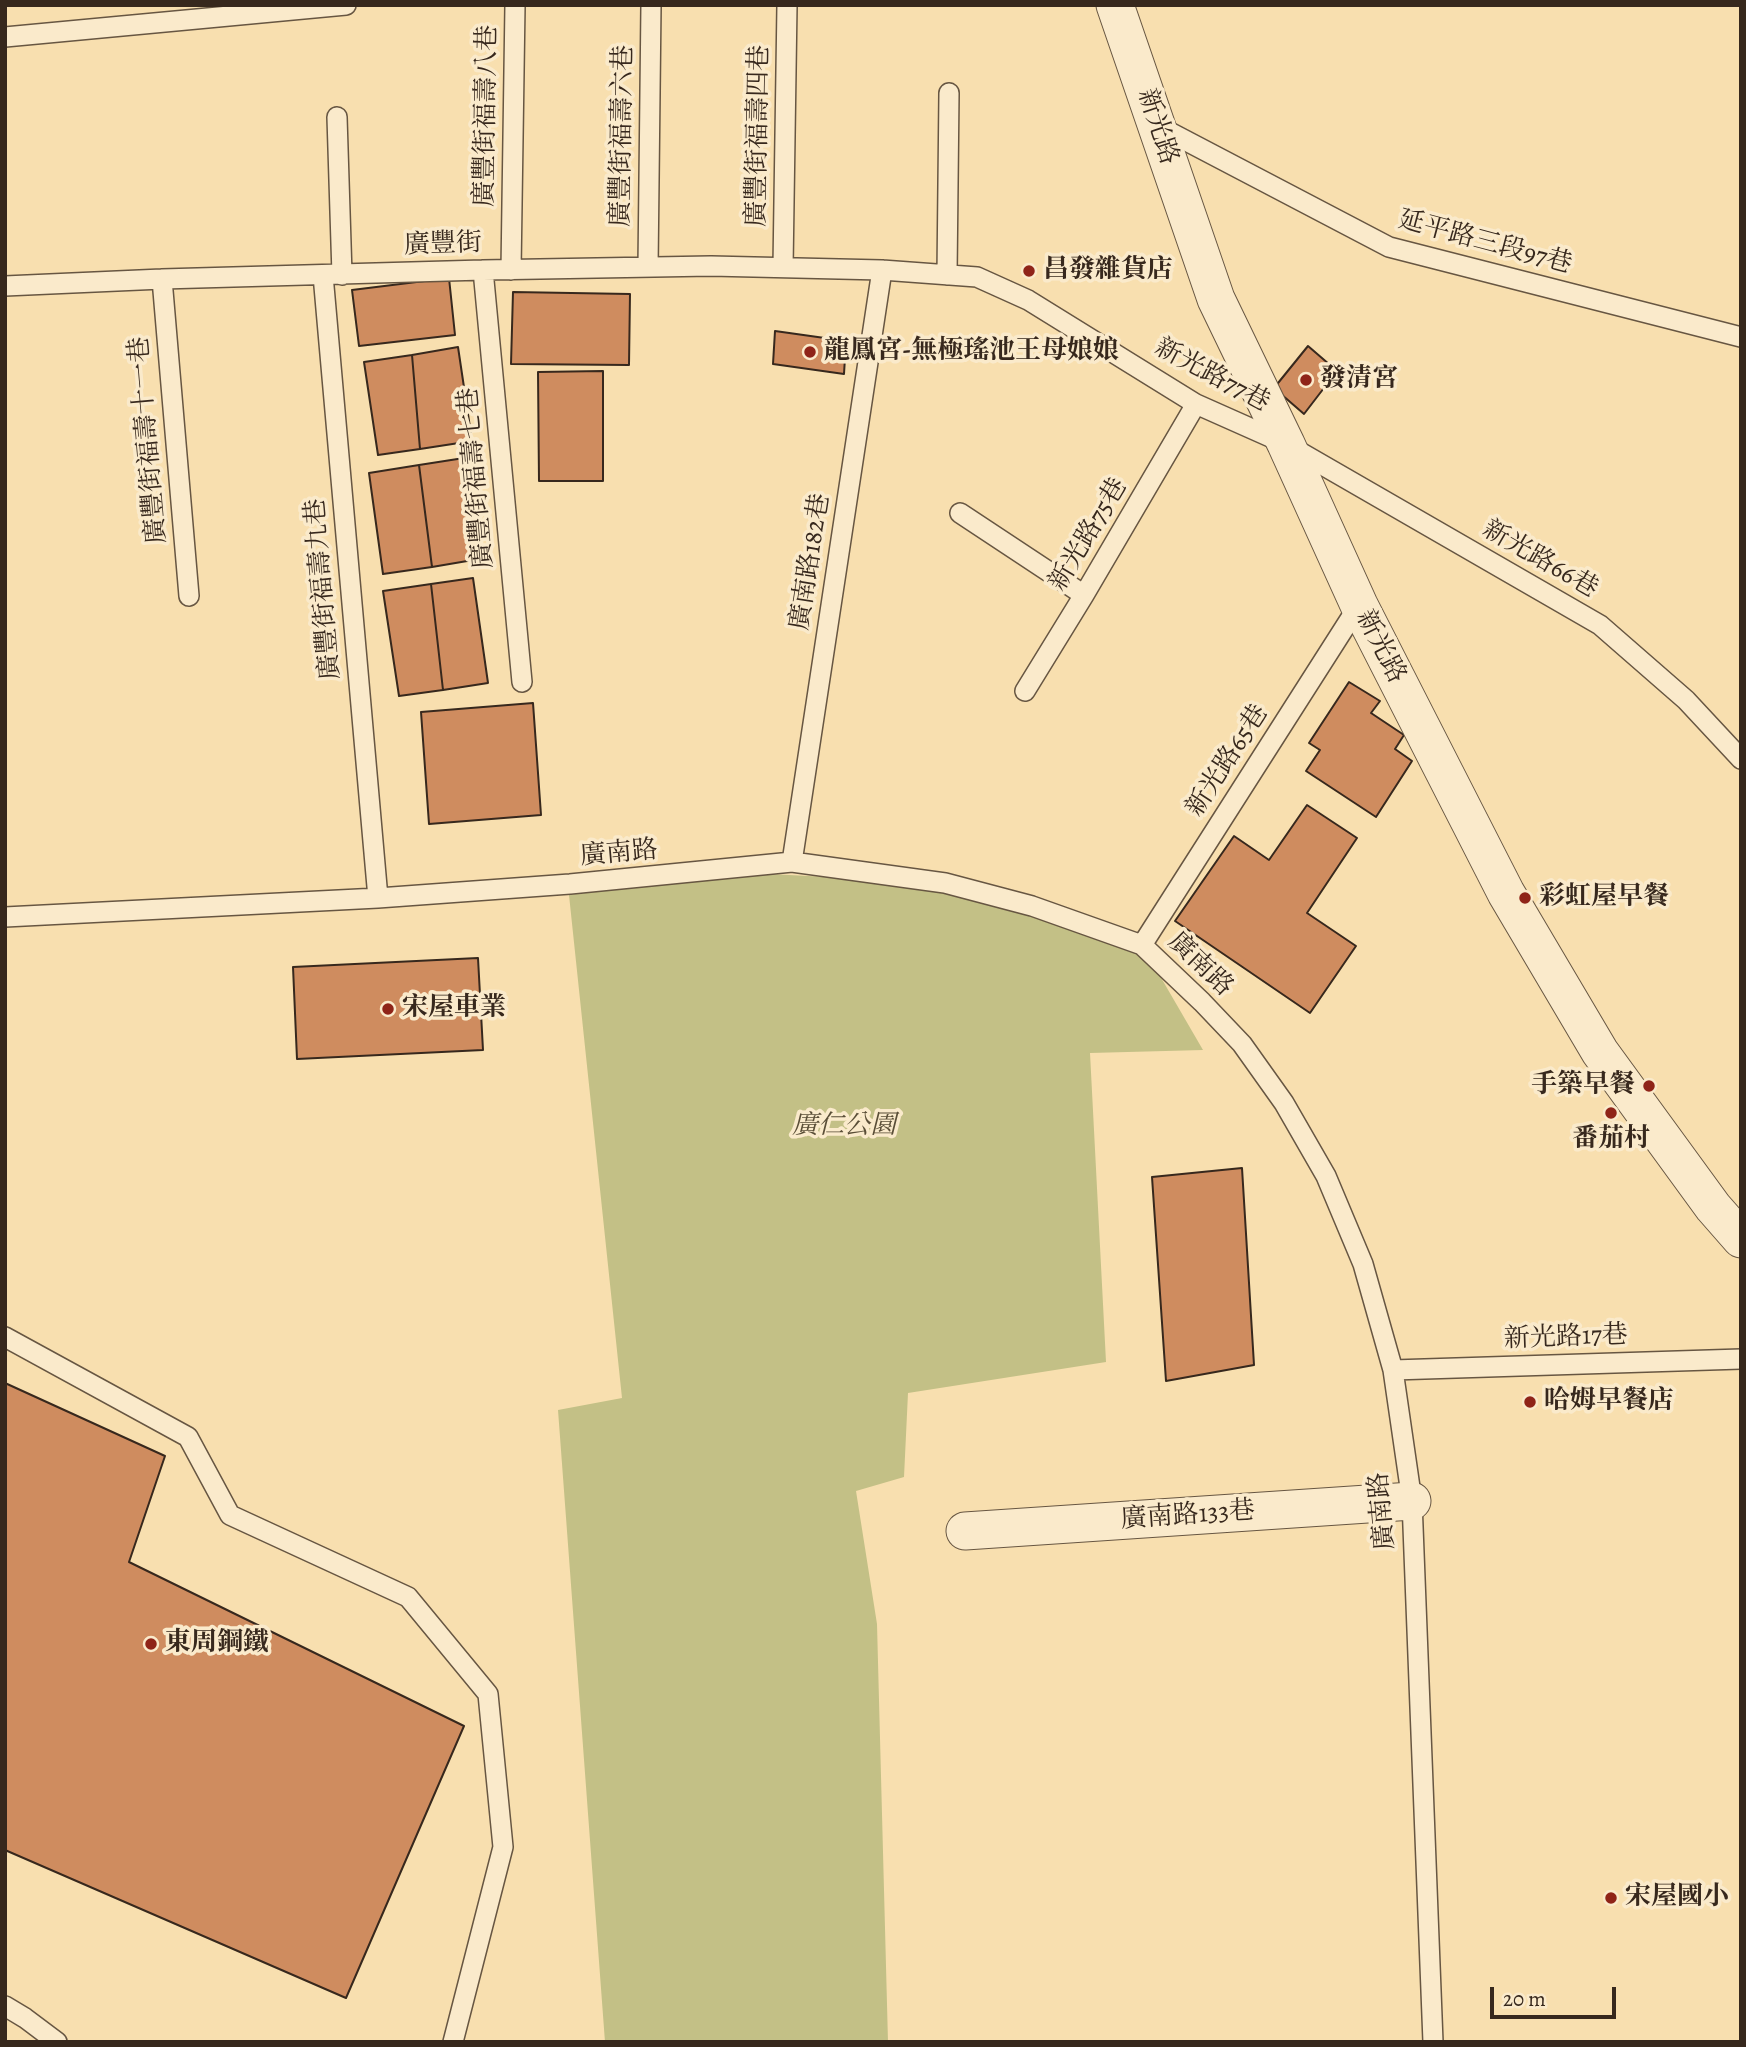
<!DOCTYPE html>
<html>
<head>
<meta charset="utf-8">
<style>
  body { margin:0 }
  #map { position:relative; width:1746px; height:2047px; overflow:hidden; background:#f8dfaf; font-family:Alegreya,serif }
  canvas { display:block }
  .frame { position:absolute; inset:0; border:7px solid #37281d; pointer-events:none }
  .scale { position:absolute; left:1490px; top:1987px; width:126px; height:32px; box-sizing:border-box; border:4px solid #37281d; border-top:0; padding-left:9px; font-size:21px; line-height:24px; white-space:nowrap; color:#37281d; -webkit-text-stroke:5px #faeacb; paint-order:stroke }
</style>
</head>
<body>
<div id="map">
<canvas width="1746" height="2047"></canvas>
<div class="frame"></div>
<div class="scale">20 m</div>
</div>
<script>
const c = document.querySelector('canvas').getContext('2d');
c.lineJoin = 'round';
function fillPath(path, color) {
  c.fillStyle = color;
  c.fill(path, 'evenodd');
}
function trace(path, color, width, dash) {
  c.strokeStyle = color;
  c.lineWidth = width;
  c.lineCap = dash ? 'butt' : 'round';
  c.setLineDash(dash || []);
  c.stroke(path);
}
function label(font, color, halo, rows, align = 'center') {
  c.font = font + ' Alegreya,"Noto Serif TC",serif';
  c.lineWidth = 7;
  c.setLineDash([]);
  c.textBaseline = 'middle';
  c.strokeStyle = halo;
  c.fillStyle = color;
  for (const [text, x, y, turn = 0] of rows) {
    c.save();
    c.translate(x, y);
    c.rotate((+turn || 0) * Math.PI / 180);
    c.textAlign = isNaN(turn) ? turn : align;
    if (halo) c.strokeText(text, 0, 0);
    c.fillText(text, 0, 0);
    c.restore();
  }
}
fillPath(new Path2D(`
  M711 871 945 883 1142 945 1203 1050 1090 1053 1106 1362 908 1393 904 1477 856 1491 877 1624 888 2042H605L558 1410 622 1398 569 895Z`), '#c3c086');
const building = new Path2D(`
  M449 278 455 335 359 346 352 290Z
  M513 292 630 294 629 365 511 364Z
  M775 331 846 341 844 374 773 364Z
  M1308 346 1337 371 1304 414 1274 388Z
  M458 347 472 441 420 449 412 355Z
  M412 355 420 449 378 455 364 362Z
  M603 371V481H539L538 372Z
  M464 458 479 559 432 567 419 465Z
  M419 465 432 567 383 574 369 473Z
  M473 578 488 683 443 690 431 584Z
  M431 584 443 690 399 696 383 591Z
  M1349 682 1380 701 1371 713 1404 735 1395 749 1412 761 1376 817 1306 771 1320 750 1309 743Z
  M533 703 541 815 429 824 421 712Z
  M1307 805 1357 838 1307 913 1356 946 1310 1013 1175 921 1234 836 1269 860Z
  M478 958 483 1050 297 1059 293 967Z
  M1242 1168 1254 1365 1166 1381 1152 1177Z
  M5 1383 165 1456 129 1562 464 1726 346 1998 5 1850Z`);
fillPath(building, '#cf8c5f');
trace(building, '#37281d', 2);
const lane = new Path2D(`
  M5 37 346 5
  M337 117 342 275
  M1156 125 1389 247 1741 337
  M648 267 651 5
  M783 267 787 5
  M483 270 522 682
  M511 270 515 5
  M323 275 378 898
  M947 275 949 93
  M162 279 189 596
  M5 286 162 279 483 270 711 266 882 270 977 277 1028 300 1196 404 1286 444 1600 625 1686 700 1741 759
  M960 513 1084 595
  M1025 691 1084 595 1196 404
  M792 862 882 270
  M5 917 378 898 570 884 792 862 945 883 1032 906 1142 945 1202 1002 1242 1044 1284 1103 1326 1176 1363 1264 1393 1370 1412 1501 1433 2042
  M1142 945 1359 605
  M5 1337 188 1437 230 1515 408 1597 488 1694 503 1847 453 2042
  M1393 1370 1741 1359
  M5 2006 25 2018 57 2042`);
const street = new Path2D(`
  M1115 5 1216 299 1286 444 1359 605 1506 893 1600 1052 1713 1207 1741 1239
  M965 1531 1412 1501`);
trace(lane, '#675642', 22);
trace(street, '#675642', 39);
trace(lane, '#faeacb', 19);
trace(street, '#faeacb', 37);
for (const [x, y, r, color] of [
  [1029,271,7,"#8f2418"],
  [810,352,7,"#8f2418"],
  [1306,380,7,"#8f2418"],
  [1525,898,7,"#8f2418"],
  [388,1009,7,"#8f2418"],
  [1649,1086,7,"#8f2418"],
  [1611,1113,7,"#8f2418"],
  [1530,1402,7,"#8f2418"],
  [151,1644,7,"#8f2418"],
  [1611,1898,7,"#8f2418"]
]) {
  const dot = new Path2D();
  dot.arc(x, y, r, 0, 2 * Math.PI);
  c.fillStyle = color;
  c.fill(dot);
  trace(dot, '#faeacb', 2.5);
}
label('26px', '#37281d', '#faeacb', [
  ["廣豐街福壽八巷",487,116,-89],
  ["新光路",1157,127,72],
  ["廣豐街福壽六巷",623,136,-89],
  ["廣豐街福壽四巷",759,136,-89],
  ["延平路三段97巷",1485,243,15],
  ["廣豐街",443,245,-2],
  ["新光路77巷",1212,376,28],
  ["廣豐街福壽十一巷",149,440,-95],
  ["廣豐街福壽七巷",477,478,-95],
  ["新光路75巷",1089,535,-59],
  ["新光路66巷",1540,560,30],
  ["廣南路182巷",811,562,-81],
  ["廣豐街福壽九巷",324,589,-95],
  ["新光路",1380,647,63],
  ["新光路65巷",1228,761,-57],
  ["廣南路",619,854,-5],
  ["廣南路",1200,965,44],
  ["新光路17巷",1566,1338,-2],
  ["廣南路",1383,1511,-95],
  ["廣南路133巷",1188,1516,-4]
]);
label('bold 26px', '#37281d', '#faeacb', [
  ["昌發雜貨店",1043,271],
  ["龍鳳宮-無極瑤池王母娘娘",824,352],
  ["發清宮",1320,380],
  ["彩虹屋早餐",1539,898],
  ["宋屋車業",402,1009],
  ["手築早餐",1635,1086,"right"],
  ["番茄村",1611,1140,"center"],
  ["哈姆早餐店",1544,1402],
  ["東周鋼鐵",165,1644],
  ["宋屋國小",1625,1898]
], 'left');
label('italic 26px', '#5a4e37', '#faeacb', [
  ["廣仁公園",844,1127]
]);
</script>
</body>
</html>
